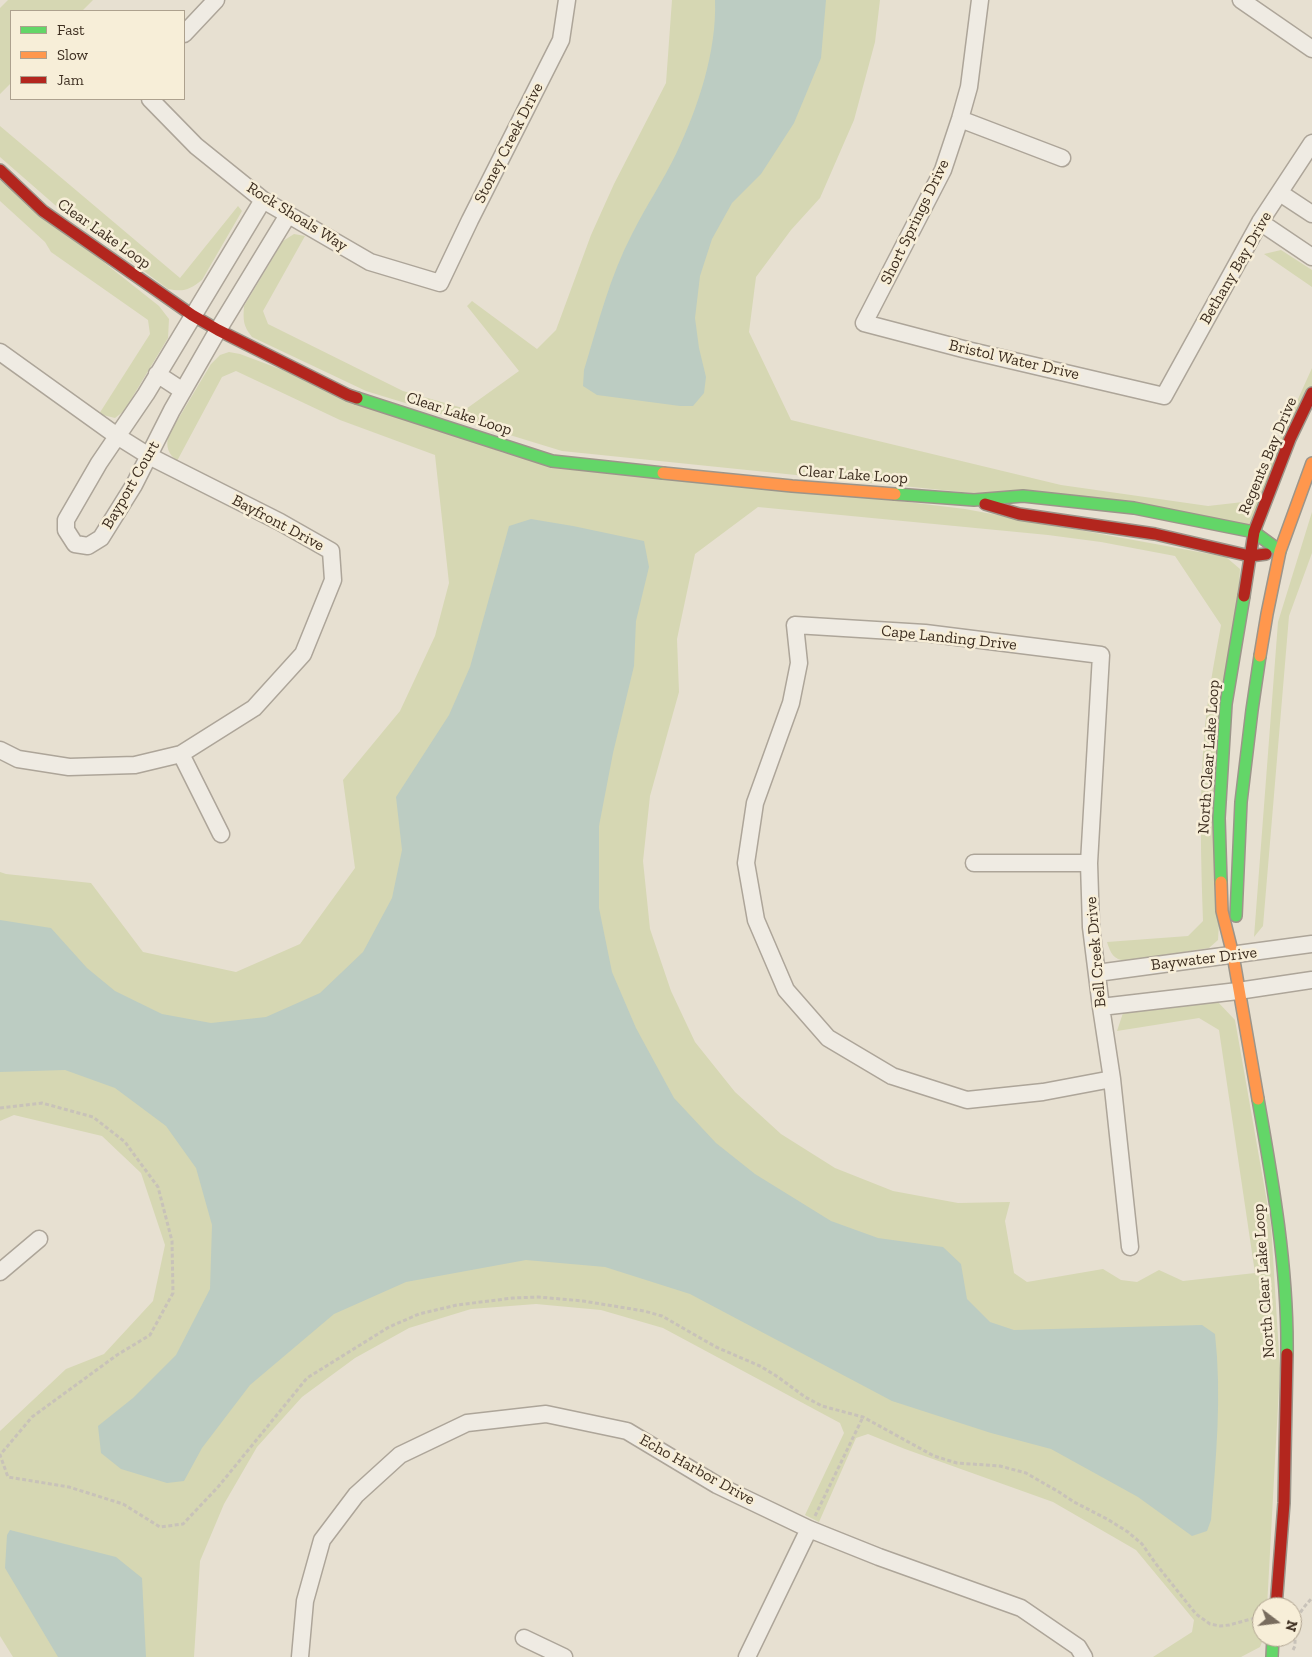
<!DOCTYPE html>
<html>
<head>
<meta charset="utf-8">
<style>
  body { margin:0 }
  #map { position:relative; width:1312px; height:1657px; overflow:hidden; background:#e7e0d1; font-family:"Zilla Slab",serif }
  canvas { display:block }
  .legend { position:absolute; left:10px; top:10px; width:175px; height:90px; box-sizing:border-box; background:#f7eed8; border:1px solid #ada18e; margin:0; padding:6px 9px; list-style:none; font-size:15px; color:#3d2e20 }
  .legend li { display:flex; align-items:center; gap:10px; height:25px }
  .legend b { width:25px; border:1px solid #ada18e }
  .north { position:absolute; left:1252px; top:1597px; width:50px; height:50px; box-sizing:border-box; background:#f7eed8; border:1px solid #ada18e; border-radius:50%; rotate:105deg; font-size:14px; font-weight:700; line-height:20px; text-align:center; color:#3d2e20 }
  .north::after { content:''; display:block; margin:auto; width:18px; height:22px; background:#786c5e; clip-path:polygon(50% 0,100% 100%,50% 72%,0 100%) }
</style>
</head>
<body>
<div id="map">
<canvas width="1312" height="1657"></canvas>
<ul class="legend">
<li><b style="height:6px;background:#63d668"></b>Fast</li>
<li><b style="height:6px;background:#ff974d"></b>Slow</li>
<li><b style="height:6px;background:#b3261e"></b>Jam</li>
</ul>
<div class="north">N</div>
</div>
<script>
const c = document.querySelector('canvas').getContext('2d');
c.lineJoin = 'round';
function fillPath(path, color) {
  c.fillStyle = color;
  c.fill(path, 'evenodd');
}
function trace(path, color, width, dash) {
  c.strokeStyle = color;
  c.lineWidth = width;
  c.lineCap = dash ? 'butt' : 'round';
  c.setLineDash(dash || []);
  c.stroke(path);
}
function label(font, color, halo, rows, align = 'center') {
  c.font = font + ' "Zilla Slab",serif';
  c.lineWidth = 5;
  c.setLineDash([]);
  c.textBaseline = 'middle';
  c.strokeStyle = halo;
  c.fillStyle = color;
  for (const [text, x, y, turn = 0] of rows) {
    c.save();
    c.translate(x, y);
    c.rotate((+turn || 0) * Math.PI / 180);
    c.textAlign = isNaN(turn) ? turn : align;
    if (halo) c.strokeText(text, 0, 0);
    c.fillText(text, 0, 0);
    c.restore();
  }
}
fillPath(new Path2D(`
  M8 0H93L82 11H11V83L0 94V8Z
  M672 0H880L875 42 854 120 820 198 791 230 756 277 749 332 791 420 1061 485 1208 506 1252 501 1312 368V389L1253 529 981 494 562 451 366 391 252 337C243 326 243 320 244 306L283 241 294 234 305 236 263 311 268 324 403 391 466 409 519 371 467 306 472 301 537 349 556 330 591 235 614 184 666 83Z
  M0 126 180 278 238 206 242 211 202 280C189 290 184 292 168 289L55 205 0 157Z
  M0 180 159 306 169 319 168 338 124 411 115 418 99 414 150 334 148 320 51 252 45 242 0 201Z
  M1281 250 1312 270V287L1264 254Z
  M229 352 240 354 504 453 965 509 1226 557 1240 569 1218 940 1209 948 1126 961C1113 959 1111 954 1107 942L1188 936 1203 921C1201 860 1199 799 1204 738 1207 700 1214 662 1221 625L1175 556 1101 542 1048 535 758 507 695 554 677 639 679 692 650 796 643 861 650 929 671 991 695 1042 735 1092 781 1134 835 1168 893 1191 958 1203 1010 1202 1005 1221 1014 1273 1027 1282 1103 1269 1121 1280 1137 1282 1159 1270 1183 1281 1255 1273 1219 1030 1199 1018 1117 1031 1123 1013 1140 1009 1216 1000 1235 1020 1271 1225 1280 1369 1267 1607H1262V1637H1264L1260 1647 1241 1657H1153L1192 1632 1194 1620 1136 1550 1053 1502 905 1449 868 1434 856 1438 819 1522 805 1515 844 1433 840 1423 663 1328 601 1310 536 1304 471 1309 409 1328 355 1358 302 1397 257 1447 224 1504 200 1561 194 1657H13L0 1636V1431L66 1369 104 1354 153 1301 165 1245 141 1173 102 1136 14 1115 0 1121V872L6 874 91 883 143 952 236 972 300 944 355 868 343 780 400 711 435 636 449 583 435 455 340 420 236 371 222 377 177 461C168 453 166 448 168 436L211 364 220 355Z
  M1312 512V553L1289 616 1263 926 1254 937 1278 622Z`), '#d6d7b3');
fillPath(new Path2D(`
  M715 0H826L821 58 794 123 761 174 732 203 712 239 700 276 695 318 699 348 706 377 704 393 693 406H680L597 395 583 386 584 370C598 324 610 276 632 234 646 206 663 181 676 154 698 108 717 51 715 0Z
  M531 519 573 526 644 541 649 567 636 621 634 666 613 753 599 826V908L612 972 636 1028 674 1098 716 1143 755 1174 831 1221 878 1238 943 1247 961 1264 967 1299 990 1322 1014 1330 1202 1325 1215 1334C1222 1396 1216 1458 1211 1520L1207 1531 1192 1536 1138 1497 1051 1449 991 1433 892 1401 690 1294 605 1267 526 1260 406 1282 334 1314 250 1385 202 1448 184 1481 167 1483 121 1469 101 1453 98 1426 133 1398 176 1355 210 1289 212 1225 196 1168 166 1126 115 1088 65 1070 0 1072V920L51 928 87 968 115 991 162 1014 211 1023 266 1017 320 993 363 952 392 898 402 850 396 797 449 715 470 667 509 526Z
  M10 1530 116 1557 142 1578 146 1657H58L5 1568 7 1535Z`), '#bcccc2');
const street = new Path2D(`
  M980 0 969 87 960 119 943 170 864 323 967 350 1164 396 1260 222 1312 143
  M1241 0 1312 49
  M184 34 216 0
  M150 99 196 146 263 200 370 262 440 283 470 220 561 40 567 0
  M960 119 1062 158
  M1280 193 1312 214
  M263 200 146 394 99 463 66 520V530L75 544 88 546 101 538 134 485 172 410 218 330 288 215
  M1260 222 1312 257
  M0 352 117 436 149 456 280 522 331 551 333 580 303 654 254 708 181 754 135 765 69 767 18 759 0 750
  M157 374 183 391
  M181 754 221 834
  M974 863H1089
  M1097 973 1312 944
  M1101 1007 1238 991 1312 980
  M1112 1079 1043 1092 967 1100 892 1076 828 1038 786 990 756 920 746 863 755 803 791 703 799 663 795 625 925 633 1101 655 1089 863 1091 927 1101 1007 1112 1079 1130 1247
  M0 1272 39 1239
  M524 1638 564 1657
  M300 1657 305 1601 322 1540 356 1495 400 1455 467 1423 546 1414 627 1431 717 1485 809 1529 879 1557 1021 1608 1078 1647 1084 1657
  M747 1657 809 1529`);
const fast = new Path2D(`
  M357 398 552 461 663 473
  M895 494 974 500 1023 496 1134 508 1254 532 1280 551
  M1221 882 1219 818 1226 704 1244 596
  M1236 916 1241 802 1252 710 1260 656
  M1258 1099C1273 1183 1288 1268 1287 1354
  M1272 1657 1273 1637`);
const slow = new Path2D(`
  M663 473 792 486 895 494
  M1260 656 1267 614 1280 551 1312 463
  M1221 882 1222 911 1233 955 1258 1099`);
const jam = new Path2D(`
  M0 170 43 211 192 315 218 330 348 395 357 398
  M985 504 1019 514 1155 534 1250 556 1266 554
  M1244 596 1254 532 1290 439 1312 393
  M1276 1607 1284 1503 1287 1354`);
trace(street, '#ada599', 19);
trace(fast, '#9c958a', 14);
trace(slow, '#9c958a', 14);
trace(jam, '#9c958a', 14);
trace(new Path2D(`
  M0 1108 42 1103 93 1117 125 1142 158 1187 172 1241 173 1293 150 1335 117 1355 32 1417 0 1455 8 1477 69 1487 123 1504 160 1527 183 1524 218 1487 307 1378 389 1327 419 1314 457 1305 513 1298 538 1297 583 1301 644 1311 662 1316 716 1347 760 1366 778 1377 805 1397 822 1406 863 1417 934 1456 957 1463 1000 1466 1026 1473 1059 1492 1074 1502 1107 1519 1128 1532 1142 1544 1156 1564 1196 1614 1210 1624 1220 1626 1229 1625 1255 1618 1256 1629
  M815 1516 863 1417
  M1293 1650 1295 1646C1295 1622 1295 1616 1312 1598`), '#c8c2b9', 3, [4, 2.5]);
trace(street, '#efebe3', 16);
trace(fast, '#63d668', 11);
trace(slow, '#ff974d', 11);
trace(jam, '#b3261e', 11);
label('16px', '#3d2e20', '#f7eed8', [
  ["Stoney Creek Drive",509,143,-63],
  ["Rock Shoals Way",297,217,32],
  ["Short Springs Drive",915,222,-64],
  ["Clear Lake Loop",104,234,35],
  ["Bethany Bay Drive",1236,268,-60],
  ["Bristol Water Drive",1014,360,13],
  ["Clear Lake Loop",459,414,18],
  ["Regents Bay Drive",1268,456,-67],
  ["Clear Lake Loop",853,475,4],
  ["Bayport Court",131,485,-60],
  ["Bayfront Drive",278,523,28],
  ["Cape Landing Drive",949,638,6],
  ["North Clear Lake Loop",1209,757,-86],
  ["Bell Creek Drive",1096,952,-95],
  ["Baywater Drive",1204,959,-7],
  ["North Clear Lake Loop",1264,1281,-94],
  ["Echo Harbor Drive",697,1470,29]
]);
</script>
</body>
</html>
